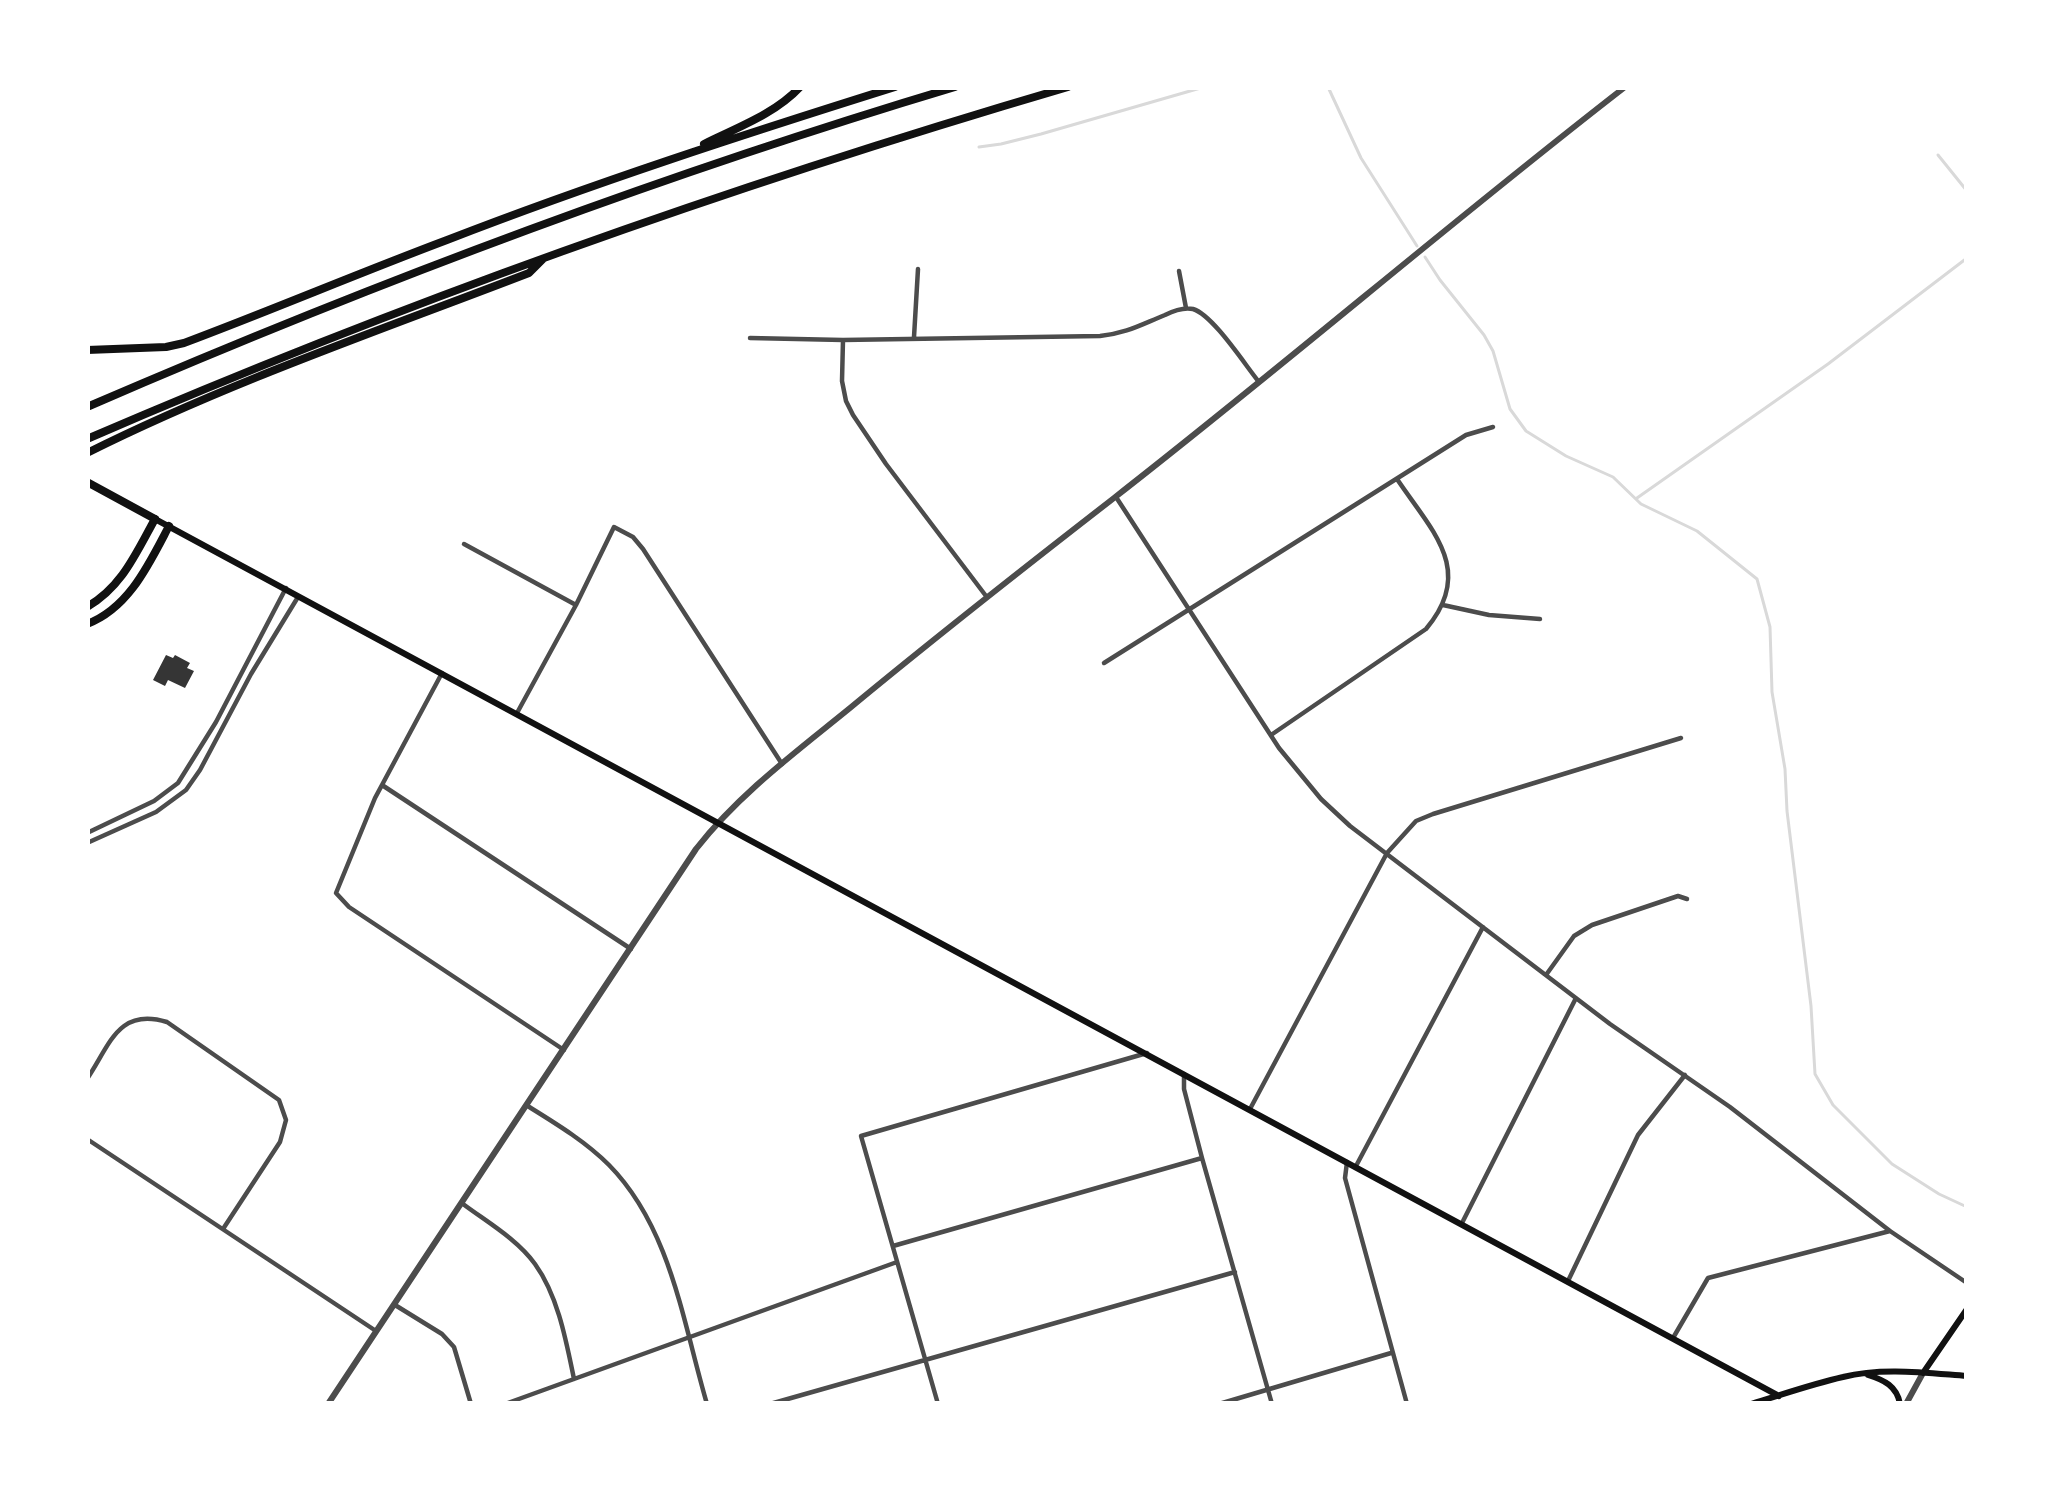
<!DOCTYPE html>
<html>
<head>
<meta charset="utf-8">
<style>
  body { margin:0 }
  #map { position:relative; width:2054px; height:1491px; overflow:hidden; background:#fff; font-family:Roboto,sans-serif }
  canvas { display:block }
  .frame { position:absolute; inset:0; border:90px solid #fff; pointer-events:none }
</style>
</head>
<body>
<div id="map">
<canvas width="2054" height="1491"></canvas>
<div class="frame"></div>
</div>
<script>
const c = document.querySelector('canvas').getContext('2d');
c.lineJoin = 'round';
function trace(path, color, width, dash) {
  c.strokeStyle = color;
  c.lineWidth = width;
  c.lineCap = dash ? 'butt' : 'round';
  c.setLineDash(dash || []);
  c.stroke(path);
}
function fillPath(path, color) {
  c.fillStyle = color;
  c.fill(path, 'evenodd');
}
trace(new Path2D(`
  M1328 87 1361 158 1417 246
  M979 147 1001 144 1041 134 1204 87
  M1938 155 1967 191
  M1425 257 1440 280 1484 335 1493 351 1510 409 1526 431 1566 456 1613 477 1641 504 1697 531 1757 579 1770 627 1772 692 1785 769 1787 811 1811 1006 1815 1074 1833 1105 1892 1164 1939 1194 1967 1207
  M1637 498 1828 364 1967 258`), '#d9d9d9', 3);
fillPath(new Path2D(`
  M166 655 173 658 175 655 190 663 187 668 194 671 185 688 168 680 165 686 153 680Z`), '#353535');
trace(new Path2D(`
  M1179 271 1186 308
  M914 337 918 269
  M750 338 843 340 1100 336C1127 333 1140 325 1165 315 1173 311 1184 307 1193 309 1213 315 1245 365 1259 382
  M843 340 842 381 846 401 853 415 886 464 986 596
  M1116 497 1279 748 1321 799 1350 826 1610 1024 1730 1107 1890 1231 1967 1283
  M464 544 576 605
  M1443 605 1489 615 1540 619
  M1104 663 1466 435 1493 427
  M442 673 375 798 336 893 349 907 564 1050
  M517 713 576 605 614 527 633 537 643 549 782 764
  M1271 735 1426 629C1476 570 1431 530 1397 479
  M382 785 631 949
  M87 833 154 801 178 783 216 722 286 588
  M87 843 156 812 186 790 200 770 251 674 298 597
  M1546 975 1574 936 1592 925 1678 896 1687 899
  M1184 1074V1089L1202 1158 1272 1404
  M87 1079C110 1045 118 1007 167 1022L279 1100 286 1120 280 1142 223 1229
  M526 1105C555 1123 585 1141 609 1165 671 1228 683 1323 707 1404
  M1250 1109 1387 853 1416 821 1433 814 1681 738
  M87 1139 376 1331
  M1347 1162 1345 1178 1407 1404
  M1356 1166 1483 927
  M463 1204C487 1222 517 1239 535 1264 558 1296 566 1340 574 1379
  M1462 1223 1576 998
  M893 1246 1202 1158
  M1568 1281 1638 1135 1685 1075
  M395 1305 442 1334 454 1347 471 1404
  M1673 1338 1708 1278 1890 1231
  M505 1404 897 1262
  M770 1404 1235 1272
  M938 1404 861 1136 1147 1053
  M1219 1404 1391 1353`), '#4c4c4c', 4.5);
trace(new Path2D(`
  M328 1404 696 849C739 794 796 752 850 708 937 636 1025 567 1114 498 1286 364 1452 221 1625 87
  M1906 1404 1923 1373`), '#4c4c4c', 6);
trace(new Path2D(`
  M155 519 1779 1396
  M1923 1373 1967 1309
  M1868 1375C1884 1380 1897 1386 1900 1404
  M1751 1404C1781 1395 1812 1384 1843 1377 1882 1367 1927 1373 1967 1376`), '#111', 6);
trace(new Path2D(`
  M87 482 155 519`), '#111', 8);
trace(new Path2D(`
  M704 144C736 128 775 114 800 87
  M87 350 166 347 184 343C272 310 359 273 447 240 594 183 745 134 895 87
  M87 407C369 285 661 175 955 87
  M87 439C406 301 734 185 1068 87
  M87 453C229 382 381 330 529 273L543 259
  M87 607C122 587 136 553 155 519
  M87 624C129 608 149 564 169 526`), '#111', 8);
</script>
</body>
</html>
